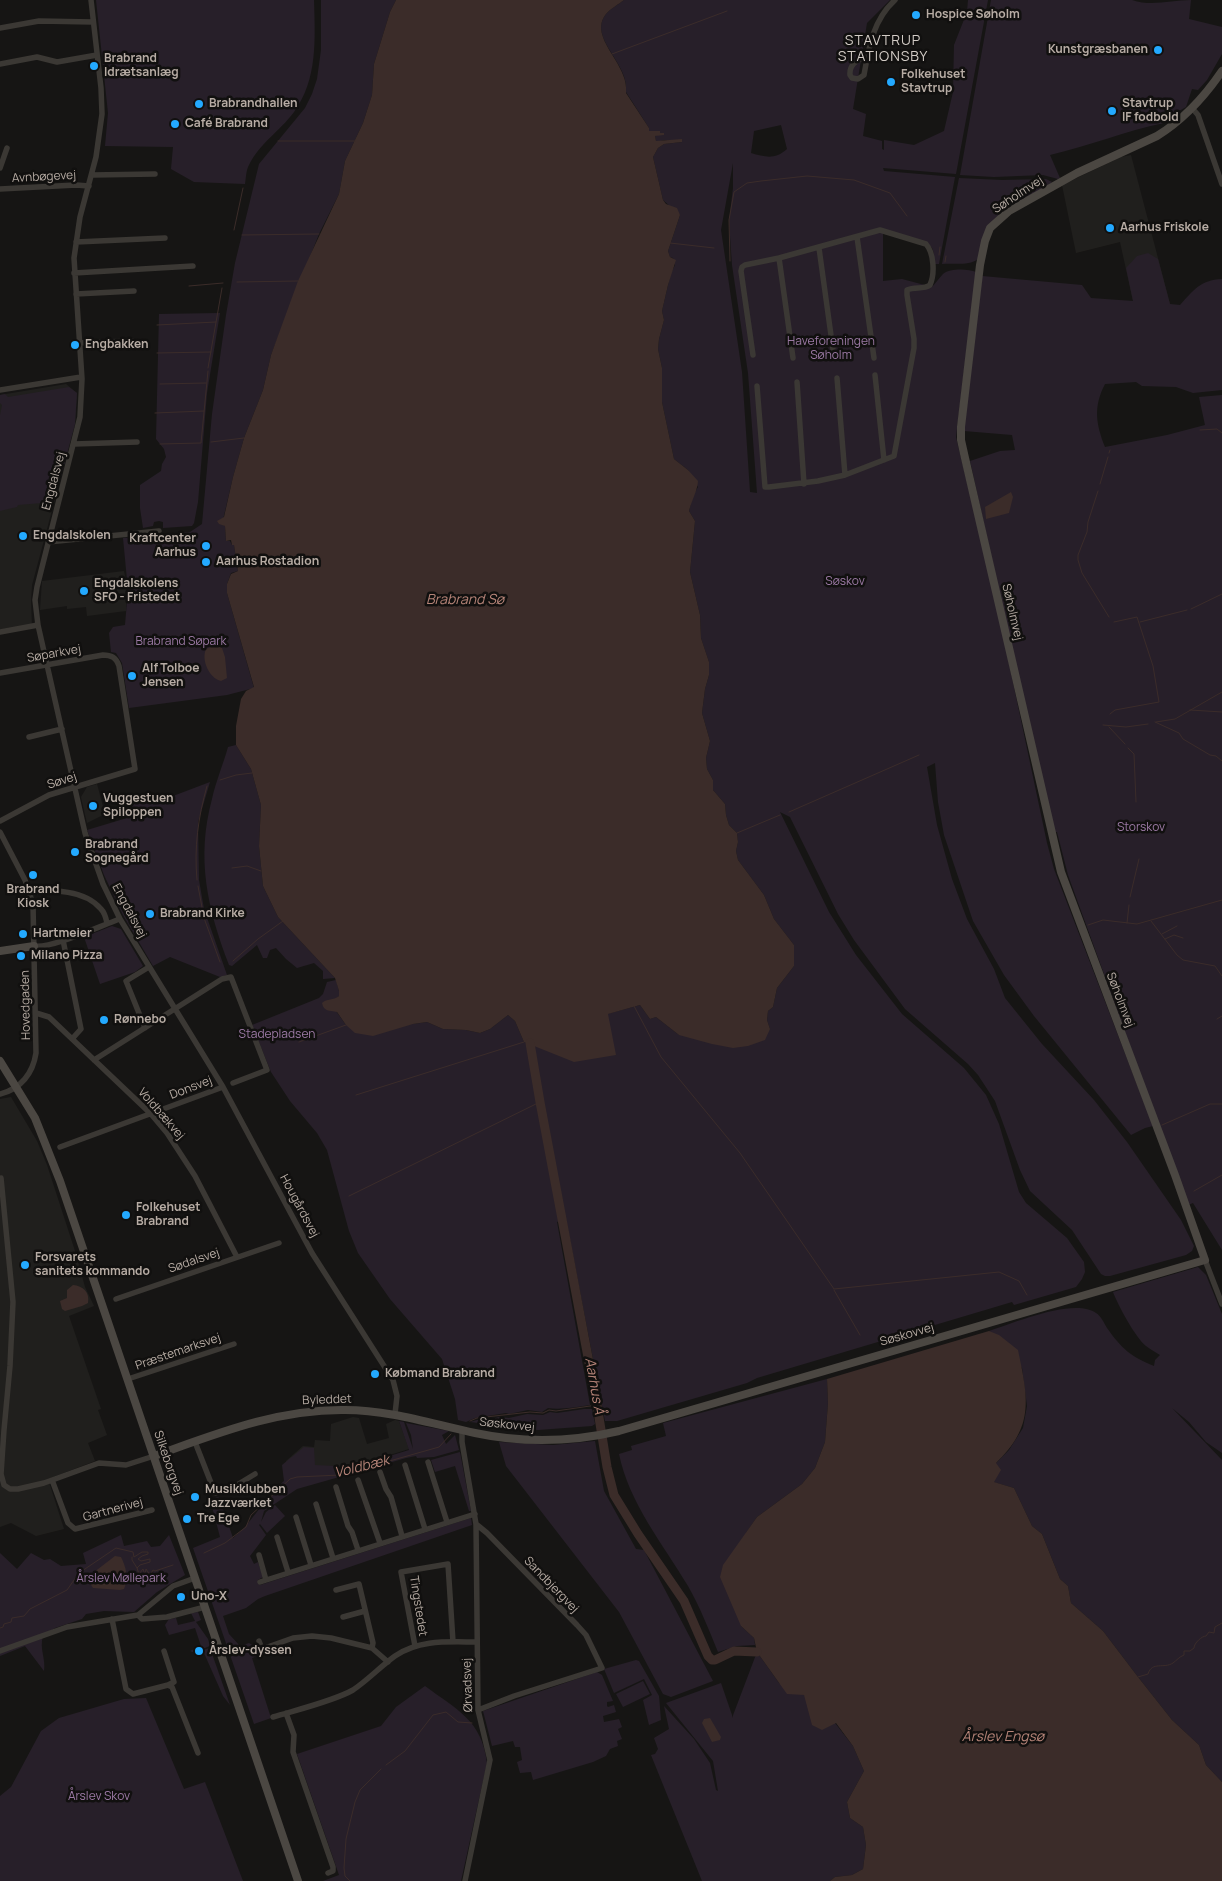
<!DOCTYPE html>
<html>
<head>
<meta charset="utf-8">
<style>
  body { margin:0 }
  canvas { display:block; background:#161514 }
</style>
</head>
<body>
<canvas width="1222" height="1881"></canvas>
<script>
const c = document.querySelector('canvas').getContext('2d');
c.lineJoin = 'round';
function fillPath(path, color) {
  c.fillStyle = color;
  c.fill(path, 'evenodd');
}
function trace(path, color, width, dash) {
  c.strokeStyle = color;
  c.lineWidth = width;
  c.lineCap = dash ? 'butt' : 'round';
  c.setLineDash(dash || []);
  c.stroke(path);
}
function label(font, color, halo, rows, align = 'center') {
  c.font = font + ' Manrope,sans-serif';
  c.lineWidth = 5;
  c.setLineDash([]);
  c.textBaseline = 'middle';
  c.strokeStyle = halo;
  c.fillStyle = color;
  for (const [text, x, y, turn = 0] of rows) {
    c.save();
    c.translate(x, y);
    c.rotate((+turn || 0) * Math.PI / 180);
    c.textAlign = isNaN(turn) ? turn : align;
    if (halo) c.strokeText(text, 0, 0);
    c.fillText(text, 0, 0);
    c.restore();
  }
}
fillPath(new Path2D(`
  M1131 155 1170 304 1133 301 1120 242 1076 253 1062 185 1121 157Z
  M66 384 77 393 75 424 32 585 31 601 32 628 0 633V395Z
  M124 571 127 586 126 611 87 616 86 607 67 609V606L40 610 42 581Z
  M97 784 105 814 87 823 81 797 87 787Z
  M11 1097 37 1141 47 1165 75 1251 85 1287 94 1306 69 1316 101 1409 98 1410 107 1435 88 1443 95 1461 48 1479 64 1529 36 1536 11 1523 0 1527V1099Z
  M353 1417 359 1418 367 1444 389 1438 386 1424 395 1420 399 1421 409 1449 354 1466 345 1465 312 1473H287L286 1461 303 1446 314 1447 315 1440 330 1441 331 1424Z`), '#201f1d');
fillPath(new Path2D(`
  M96 0H314C315 39 318 79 294 112 280 131 259 144 249 165 246 170 246 178 245 184L194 182 171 169 173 147 105 146 108 113Z
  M321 0H396L390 12 374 64 372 95 363 123 345 161 339 194 319 234 271 355 263 390 244 438 233 477 222 524 225 526 226 541H230L232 545H234L238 571 231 573 227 584V593L254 688 227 695 129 708 122 663 116 653 111 652 109 633 113 627 125 625 128 590 123 538 190 532 202 524 212 414 226 315 235 263 259 164 305 108 312 94 317 79 321 50Z
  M624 0H890L867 23 853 109 866 114 863 136 882 141V149L884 150V140L914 145 944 131 953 92 954 45 967 12 968 0H988L956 174 883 168 884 171 955 177 939 264H935C933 259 935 253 932 248 928 240 892 232 883 229V281L902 279 932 287C936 283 939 278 943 274 951 268 968 269 976 272L956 437 997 607 1047 843 1054 869 1153 1126 1145 1128 1131 1135 1034 1016 1004 975 973 921 944 835 938 802 935 763 927 767 937 825 952 879 967 919 994 969 1005 998 1042 1044 1094 1100 1127 1142 1181 1220 1194 1246 1192 1251 1186 1255 1110 1276H1105L1101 1274 1072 1230 1030 1191 1020 1170 995 1101 978 1075 968 1064 905 1009 854 940 838 914 790 817 780 812 829 912 856 955 902 1014 964 1068 986 1095 999 1124 1019 1192 1026 1203 1067 1238 1084 1262 1085 1272 1082 1279 1076 1287 1014 1305 1012 1302 757 1378 747 1383 617 1421H605L566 1219 557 1222 590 1405C576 1407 561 1410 548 1408L542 1412 528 1410 509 1414 506 1413 475 1418 466 1422 458 1420 455 1399 442 1359 390 1299 358 1253 349 1231 327 1150 317 1133 290 1101 271 1072 252 1025 319 998 323 994 327 982 336 980 339 991V996L335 1000 336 1011 346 1025 413 1024 427 1022 443 1029 466 1030 480 1033 490 1029 508 1015 515 1021 524 1042 530 1043 607 1014 640 1005 650 1019 656 1017 679 1035 770 1029 767 1020 768 1011 773 1007 777 988 794 966V945L774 919 764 895 738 860 736 851 738 842 737 833 729 825 726 815 725 804 713 790V780L707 769 706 758 710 741 702 713 705 689 709 675V662L701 638 700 615 690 572 695 521 689 511 693 495 698 487 688 470 674 459 662 402V368L658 349 659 339 664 320 662 311 668 285 671 273 675 265 673 258 670 257 668 251 680 215 663 200 653 157 658 148 664 144 682 142 665 140 656 142 655 136 660 133 659 131H649V128L626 92C630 63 587 38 606 14 610 9 619 4 624 0ZM781 125 787 149C775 160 765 157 751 153L754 131ZM733 163V188L729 221 732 265 748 373 757 493 750 492 742 372 721 230Z
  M991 0H1132C1152 7 1171 0 1191 0L1189 19 1222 27V54L1207 80 1198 90 1192 89 1186 107 1165 119 1164 123C1125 131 1089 146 1050 155L1060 178 1058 179 1043 175 994 177 960 175Z
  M959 178 1002 180 1046 179 1052 182C1047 187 1039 191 1033 194 997 216 988 214 978 259 969 266 954 263 942 264Z
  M1148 253 1158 259 1170 304 1180 305C1194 290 1200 280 1222 279V390L1193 393 1176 387 1142 386 1136 382 1105 384C1093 407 1096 424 1105 447L1167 435 1205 425 1199 397 1222 395V1250L1193 1203 1188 1205 1068 875 1057 832 1053 833 970 461 1000 451 1015 450 1012 435 964 431 982 276 1082 285 1091 298 1133 301 1126 268 1137 256Z
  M220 313 207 393 198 502 194 523 192 526 163 528V522L159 521 154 522 153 526 143 528 140 508V485L161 471 162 464 166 457 164 449 156 439 159 314Z
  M69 387 77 393 75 424 54 502 18 505 17 507 0 511V415L2 405 0 403V395L5 394 8 397Z
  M236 745 251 769 261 805 259 846 263 886 278 917 335 978 323 979V971L314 963 297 968 286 959 276 948 270 950 267 958H263L257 945 232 966 229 965C207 908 196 858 212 799 216 781 223 765 228 747Z
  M210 782 198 822 199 880 204 909 227 975 220 977 170 957 153 966 123 915 104 875 87 830 127 818 124 806 150 799 152 804Z
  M112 926 121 929 143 966 135 972 100 984 84 937Z
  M1198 1267 1206 1275 1222 1314V1453L1206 1442 1189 1422 1172 1408 1222 1460V1782L1206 1765 1199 1745 1172 1720 1138 1677 1103 1631 1071 1603 1068 1586 1060 1579 1042 1534 1032 1526 1014 1488 993 1482 996 1463 1009 1450 1023 1428 1027 1406 1022 1368 989 1331C1013 1323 1075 1297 1096 1313 1101 1316 1104 1323 1107 1328 1121 1348 1131 1357 1154 1366L1155 1360 1160 1355C1155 1352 1150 1349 1146 1346 1135 1337 1118 1305 1113 1292Z
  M827 1379 828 1403 825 1442 815 1468 802 1484 757 1517 746 1533 741 1626 754 1638 755 1645 737 1646 718 1652C709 1630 700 1607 688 1586 663 1544 629 1503 619 1454L632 1450 631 1446 666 1436 663 1423Z
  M584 1409H592L595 1424 592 1426 538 1430 470 1422 477 1420H489L499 1417 509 1418 527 1414 543 1415 550 1412 557 1413Z
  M399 1421 404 1422 413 1449 411 1435 406 1423 449 1431 442 1435 446 1444 455 1435 459 1450 434 1457 417 1458 416 1456 406 1458 297 1489 264 1511 261 1522 266 1512 275 1505 285 1516 267 1533 260 1524 259 1525 266 1535 250 1556 254 1564 258 1562 263 1577 258 1580 260 1585 471 1518 472 1525 265 1596 258 1599 246 1608 223 1616 229 1634 240 1646 249 1643 257 1648 260 1655 252 1658 271 1718 254 1724 193 1548 220 1537 210 1499 219 1497 233 1538 245 1527 260 1508 267 1504 276 1488 284 1481 282 1465 304 1447 314 1448 315 1465 354 1467 409 1450Z
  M595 1441 604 1491 636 1549 644 1550 713 1681 671 1697 663 1694 619 1612 506 1466 499 1442 553 1445Z
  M460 1452 471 1511H469L455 1466 435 1472 431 1460Z
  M121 1535 124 1546 147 1541 151 1547 160 1546 169 1535 185 1575 157 1592 134 1612 104 1611 86 1614 82 1619 55 1628 43 1636C39 1649 46 1658 44 1671L25 1646 0 1656V1553L17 1569 31 1553 44 1560 50 1559 61 1566 86 1564 83 1553Z
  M198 1612 201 1620 196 1622 208 1639 210 1646 202 1649 203 1650 210 1648 230 1705 223 1696 204 1653 198 1654 190 1651 201 1646 195 1628 169 1635 165 1625 169 1619 176 1618 178 1625 195 1621 191 1613Z
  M757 1652 779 1683 804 1695 835 1723 853 1746 864 1771 847 1802 850 1818 863 1827 866 1845 863 1869 852 1875 835 1877 830 1881H702L651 1755 655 1754 658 1749 654 1738 669 1729 664 1706 694 1739 710 1763 716 1790 718 1791 713 1761 666 1703 721 1683 732 1715V1718Z
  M636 1660 639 1661 659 1696 661 1720 649 1725 643 1700 652 1695 644 1679 614 1693 604 1669Z
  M597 1672 602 1675 613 1701 607 1702V1706L608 1707 614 1705 616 1712 603 1716 604 1722 619 1719 622 1727 618 1729 622 1739 617 1741 618 1746 610 1749 606 1756 593 1762 533 1780 531 1772 520 1773 517 1762 522 1760 520 1747H515L513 1741 492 1746 483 1711Z
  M643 1681 650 1694 623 1707 616 1694Z
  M425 1686C457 1710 482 1720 487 1763L461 1881H323L339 1875 297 1754 381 1726 396 1707Z
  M146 1698 184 1789 205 1782 243 1881H0V1796L11 1787 41 1731 59 1718 124 1699Z`), '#271f29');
fillPath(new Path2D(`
  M396 0H624C619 4 610 9 606 14 587 38 630 64 626 93L649 128V131H660V133H664V135L655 136 656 141 682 139V142L664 144 658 148 653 157 663 200 666 204 677 208 680 215 668 251 670 257 676 260 668 285 662 311 664 320 659 339 658 349 662 368V402L674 459 688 470 698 481C698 489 691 502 689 511L695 521 690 572 700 615 701 638 709 662V675L705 689 702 713 710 741 706 758 707 769 713 780V790L725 804 726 815 729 825 737 833 738 842 736 851 738 860 764 895 774 919 794 945V966L777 988 773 1007 768 1011 767 1020 770 1029 765 1040 748 1046 733 1048 712 1044 679 1035 656 1017 650 1019 640 1005 608 1014 616 1055 574 1062 524 1042 515 1021 508 1015 490 1029 480 1033 466 1030 443 1029 427 1022 413 1024 373 1036 355 1033 346 1025 337 1012C329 1010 324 1012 322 1003 327 998 333 1001 339 996V991L335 978 278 917 263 886 259 846 261 805 251 769 236 745V726L241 699 246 691 254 687 227 593V584L231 574 238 571 234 545H232L231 540 226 541 225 526 219 524 217 521 224 517 233 477 244 438 263 390 271 355 298 281 339 194 345 161 363 123 372 95 374 64 390 12Z
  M1011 492 1013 497 1009 513 986 519 985 507Z
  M216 645 222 648 225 657 227 678 221 681C209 678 201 660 206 649Z
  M73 1285C83 1286 90 1292 88 1303L82 1306 65 1311 62 1309 60 1301 67 1298V1290Z
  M989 1331 999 1335 1018 1350C1028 1398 1035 1426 996 1463L1001 1470 994 1482 1014 1488 1032 1526 1042 1534 1060 1579 1068 1586 1071 1603 1103 1631 1138 1677 1172 1720 1199 1745 1206 1765 1222 1782V1881H830L835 1877 852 1875 863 1869 866 1845 863 1827 850 1818 847 1802 864 1771 853 1746 836 1723 822 1730 812 1725 804 1695 787 1694 757 1652 754 1638 741 1626 720 1577 723 1565 757 1517 802 1484 815 1468 825 1442 828 1403 827 1379Z
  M115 1556 121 1557C126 1567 129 1578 124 1589L120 1590 93 1588 90 1583 89 1576Z
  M710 1718 721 1737 720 1740 712 1742 702 1723 704 1719Z`), '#3b2c29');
trace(new Path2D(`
  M612 54 727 11
  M278 141H355
  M234 230 243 188
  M242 235 319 234
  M670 243 714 248
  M939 255 940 247
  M730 261 729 220 734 192 747 183 761 181 807 176 854 180 890 193 907 216
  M945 262 946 256
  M237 282 298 281
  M189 286 223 283
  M157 325 216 322
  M157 353 211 352
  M208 368 222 288
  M160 384 206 383
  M155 413 204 411
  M1200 430 1217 429 1222 433
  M211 442 244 438
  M160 444 201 443 208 371
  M1109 453 1110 450
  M1100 484 1108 457
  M1098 491 1088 522 1087 532 1078 555V560L1082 573 1109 617
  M1191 609 1222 594
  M1140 622 1187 610
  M1190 710 1222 712
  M1110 714 1115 710 1159 702 1153 666 1137 617 1114 622
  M1155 722 1179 733 1183 739 1210 755 1216 756 1222 761
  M1156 722 1175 719 1222 692
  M1103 725 1126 727 1148 724
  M1109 727 1125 744
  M1128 748 1134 754 1136 802
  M220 780 236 775 252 773
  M789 812 919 755
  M737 833 780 815
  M232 868 247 866 261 871
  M197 880C194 847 198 818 207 786
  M198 886 204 918 220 962
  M1130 897 1139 859
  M1151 921 1177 955 1183 960 1215 966 1222 976
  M1127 923 1129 905
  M1088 925 1103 920 1137 924 1222 900
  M1162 934 1177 926
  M1165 939 1174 935 1183 938
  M233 961 258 939 283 921
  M634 1006 661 1057 740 1153 834 1289 999 1272 1019 1281 1027 1295
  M1217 1019 1222 1016
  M299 1042 346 1025
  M356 1095 524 1042
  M1162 1125 1210 1104H1222
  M1194 1191 1222 1175
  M349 1196 540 1102
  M834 1290 860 1335
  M470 1421 477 1418 530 1412 543 1413 549 1410 556 1411 597 1405
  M204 1553 225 1543 246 1527 251 1515 290 1479 297 1477 340 1475 439 1447 451 1434
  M132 1557V1560L137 1568
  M0 1628 3 1627 4 1624 11 1622 12 1618 24 1616 30 1609 67 1590 79 1573 116 1548 133 1552 134 1557 142 1552H148V1554L142 1556 138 1559 141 1561 150 1559V1562L140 1565 137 1568 139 1574 143 1569 145 1575 146 1569 150 1575 153 1570 155 1571 173 1565
  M1138 1677 1148 1674C1152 1661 1164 1669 1173 1663 1177 1660 1179 1657 1184 1655V1651H1190L1194 1648C1194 1643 1202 1636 1206 1636L1209 1632 1214 1633 1215 1627 1222 1623
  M386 1765 405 1751 433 1715 446 1712 458 1722 472 1723
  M350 1881 345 1876 344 1868 346 1839 355 1802 360 1790 381 1769`), '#3b2c29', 1);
trace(new Path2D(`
  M530 1043 540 1102 597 1405 607 1467 614 1495 638 1534 684 1601 708 1656 712 1660H715L734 1651 757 1652`), '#3b2c29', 9);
trace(new Path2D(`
  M91 0 101 88 102 114 96 157 80 217 74 258 82 379 80 417 37 587 35 600 38 625 85 833 103 884 120 919 223 1087 312 1253 393 1380 397 1396 395 1414
  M0 28 39 21 93 22
  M868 55C859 60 849 63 850 75L852 78 858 79 864 75C869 47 873 20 895 0
  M0 64 37 57 57 62 97 55
  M1192 108 1198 115 1222 184
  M0 168 7 148
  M92 175 155 174
  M0 189 76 185 89 186
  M857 237 874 358
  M76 242 165 238
  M819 248 834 357
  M779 258 793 358
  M74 273 193 266
  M76 294 134 291
  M79 343 132 341
  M753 355 741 271 742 267 745 265 779 258 880 230 926 244C934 253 935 274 930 285 923 290 915 286 907 290V295L914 339V348L894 456 845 475 818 481 769 487H765L757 386
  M875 375 884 460
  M837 378 845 475
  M797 382 804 484
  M0 390 81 377
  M74 444 137 442
  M48 542 159 531
  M0 632 38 625
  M0 673 103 655C111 655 116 657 119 666L135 769 49 795 0 821
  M29 737 62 729
  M0 832 25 880 33 904 36 1053C33 1073 21 1089 0 1094
  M30 893C53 889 85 890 101 909 105 913 106 918 107 923
  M63 940 81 1029 72 1039
  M34 946C51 949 102 925 120 919
  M36 1013 49 1017 151 1114 167 1133 195 1176 237 1257
  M145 1028 126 981 149 967
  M94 1060 222 979 231 977 267 1070 233 1083
  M60 1147 223 1087
  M1 1178 13 1302 10 1366 4 1430 1 1474 4 1485 10 1489H18L44 1483 99 1463 126 1465 154 1456
  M1205 1260 1222 1304
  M116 1299 279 1243
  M128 1379 234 1344
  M462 1430V1442L476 1524 478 1710 490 1760 465 1881
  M195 1442 215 1493 232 1488 255 1474
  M428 1462 447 1522
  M405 1465 425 1529
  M380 1472 386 1489 391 1497 402 1536
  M52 1480 68 1523 75 1529 152 1510
  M358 1480 380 1543
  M336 1487 348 1526 352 1532 358 1550
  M316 1504 333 1558
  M296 1517 311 1565
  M476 1524 487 1533 577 1625 586 1635 602 1668 514 1696 478 1710
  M277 1537 288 1572
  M259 1555 266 1580
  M260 1582 475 1514
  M336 1590 359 1584 373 1643 372 1648
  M138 1615 142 1619 167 1617 205 1607
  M343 1617 365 1611
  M112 1619 126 1689 133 1694 168 1685 172 1687 198 1753
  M259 1641 262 1649 293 1638 312 1636 331 1638 372 1648 388 1662
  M415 1646 401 1572 448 1564 453 1642
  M0 1651 67 1627 138 1615 173 1586 195 1578
  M164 1651 174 1682 168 1685
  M286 1713 294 1735 293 1752 333 1867V1871L328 1873
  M273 1717C296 1710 334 1701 353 1690 368 1680 381 1666 395 1656 420 1639 449 1642 477 1642`), '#3b3834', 5.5);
trace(new Path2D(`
  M0 951 34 946
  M0 1061 35 1118 60 1181 298 1881
  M154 1456C216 1434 277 1409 345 1410 390 1410 432 1424 475 1433 522 1443 572 1442 619 1431L1205 1260 1175 1175 1061 872 965 458 961 440V427L980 265 985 241 990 228 1009 211 1077 173 1157 136C1183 120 1205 96 1222 71`), '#4b4742', 8);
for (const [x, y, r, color] of [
  [916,15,5,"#23a9ff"],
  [1158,50,5,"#23a9ff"],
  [94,66,5,"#23a9ff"],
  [891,82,5,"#23a9ff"],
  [199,104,5,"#23a9ff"],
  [1112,111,5,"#23a9ff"],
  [175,124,5,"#23a9ff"],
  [1110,228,5,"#23a9ff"],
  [75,345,5,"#23a9ff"],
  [23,536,5,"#23a9ff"],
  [206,546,5,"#23a9ff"],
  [206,562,5,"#23a9ff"],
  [84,591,5,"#23a9ff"],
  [132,676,5,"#23a9ff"],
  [93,806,5,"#23a9ff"],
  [75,852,5,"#23a9ff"],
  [33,875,5,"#23a9ff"],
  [150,914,5,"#23a9ff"],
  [23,934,5,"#23a9ff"],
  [21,956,5,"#23a9ff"],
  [104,1020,5,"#23a9ff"],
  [126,1215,5,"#23a9ff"],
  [25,1265,5,"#23a9ff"],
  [375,1374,5,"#23a9ff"],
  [195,1497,5,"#23a9ff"],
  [187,1519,5,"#23a9ff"],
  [181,1597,5,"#23a9ff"],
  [199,1651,5,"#23a9ff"]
]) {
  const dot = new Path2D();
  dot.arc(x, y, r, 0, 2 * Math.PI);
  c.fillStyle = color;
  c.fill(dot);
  trace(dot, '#11100f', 2);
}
label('bold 12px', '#b7aca4', '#11100f', [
  ["Hospice Søholm",926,15],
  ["Kunstgræsbanen",1148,50,"right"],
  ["Brabrand",104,59],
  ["Idrætsanlæg",104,73],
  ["Folkehuset",901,75],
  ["Stavtrup",901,89],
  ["Brabrandhallen",209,104],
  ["Stavtrup",1122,104],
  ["IF fodbold",1122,118],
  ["Café Brabrand",185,124],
  ["Aarhus Friskole",1120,228],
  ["Engbakken",85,345],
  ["Engdalskolen",33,536],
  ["Kraftcenter",196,539,"right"],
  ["Aarhus",196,553,"right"],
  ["Aarhus Rostadion",216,562],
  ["Engdalskolens",94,584],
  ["SFO - Fristedet",94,598],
  ["Alf Tolboe",142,669],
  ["Jensen",142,683],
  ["Vuggestuen",103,799],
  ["Spiloppen",103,813],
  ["Brabrand",85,845],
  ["Sognegård",85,859],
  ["Brabrand",33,890,"center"],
  ["Kiosk",33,904,"center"],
  ["Brabrand Kirke",160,914],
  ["Hartmeier",33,934],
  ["Milano Pizza",31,956],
  ["Rønnebo",114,1020],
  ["Folkehuset",136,1208],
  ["Brabrand",136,1222],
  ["Forsvarets",35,1258],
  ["sanitets kommando",35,1272],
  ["Købmand Brabrand",385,1374],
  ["Musikklubben",205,1490],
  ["Jazzværket",205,1504],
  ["Tre Ege",197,1519],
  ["Uno-X",191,1597],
  ["Årslev-dyssen",209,1651]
], 'left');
label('12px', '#b7aca4', '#11100f', [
  ["Avnbøgevej",44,177,-3],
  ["Søholmvej",1018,195,-33],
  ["Engdalsvej",54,481,-75],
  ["Søholmvej",1012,612,77],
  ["Søparkvej",54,654,-10],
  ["Søvej",62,781,-18],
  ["Engdalsvej",129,911,62],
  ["Søholmvej",1120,1000,69],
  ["Hovedgaden",26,1005,-91],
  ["Donsvej",191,1088,-21],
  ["Voldbækvej",161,1114,49],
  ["Hougårdsvej",299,1206,62],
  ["Sødalsvej",194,1261,-19],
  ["Søskovvej",907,1335,-16],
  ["Præstemarksvej",178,1352,-19],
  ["Byleddet",327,1400,-2],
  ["Søskovvej",507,1425,6],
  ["Silkeborgvej",168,1463,71],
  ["Gartnerivej",113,1510,-15],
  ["Sandbjergvej",551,1585,46],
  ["Tingstedet",418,1606,81],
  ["Ørvadsvej",468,1685,-92]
]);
label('12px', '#9b79a4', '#11100f', [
  ["Haveforeningen",831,342],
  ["Søholm",831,356],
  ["Søskov",845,582],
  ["Brabrand Søpark",181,642],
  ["Storskov",1141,828],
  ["Stadepladsen",277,1035],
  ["Årslev Møllepark",121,1579],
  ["Årslev Skov",99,1797]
]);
c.letterSpacing = '1px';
label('14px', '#d3ccc6', '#11100f', [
  ["STAVTRUP",883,41],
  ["STATIONSBY",883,57]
]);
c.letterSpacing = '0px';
label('italic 14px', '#b68478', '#11100f', [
  ["Brabrand Sø",465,600],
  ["Aarhus Å",594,1386,80],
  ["Voldbæk",362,1467,-14],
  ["Årslev Engsø",1003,1737]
]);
</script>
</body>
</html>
